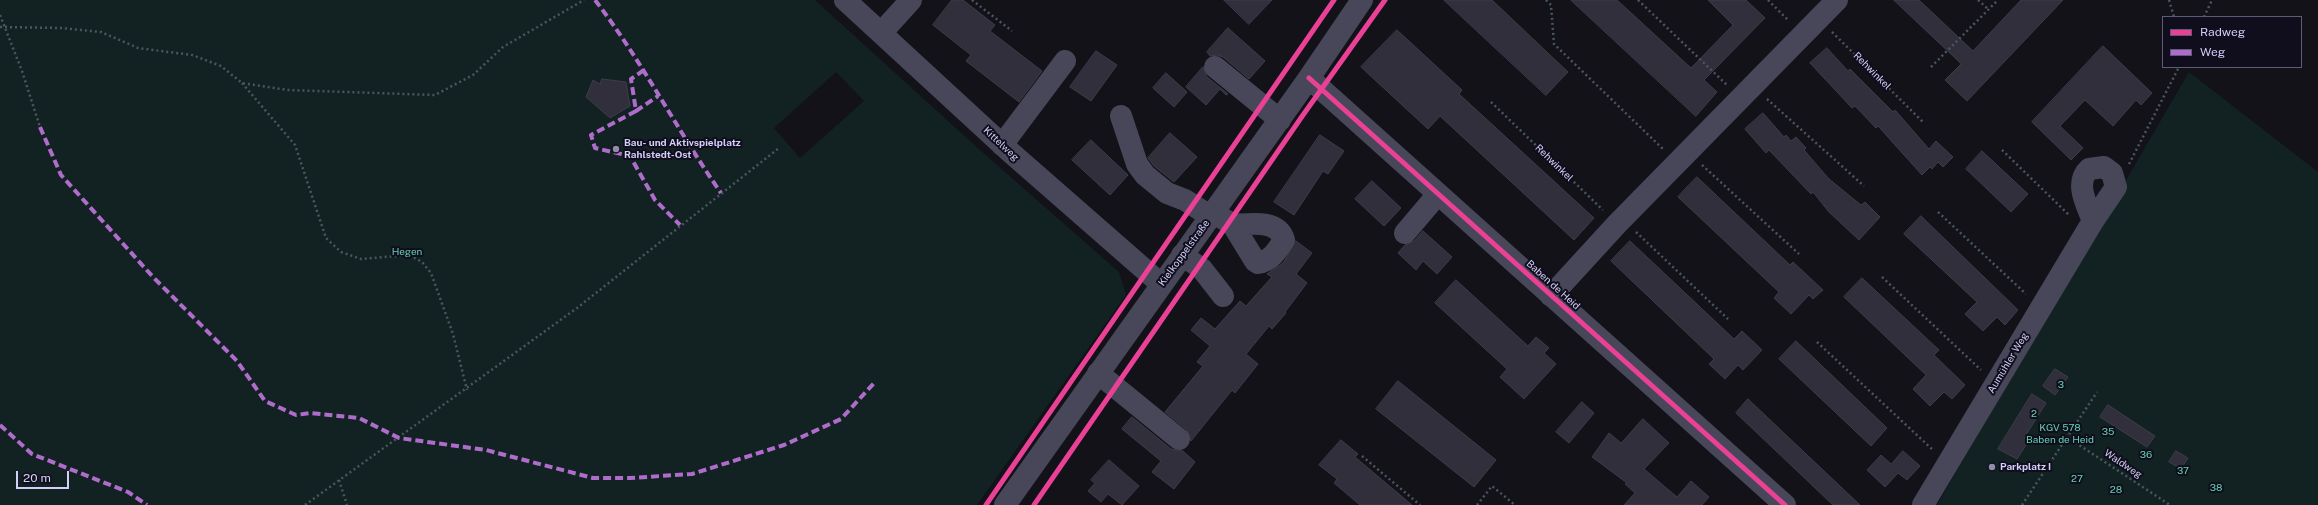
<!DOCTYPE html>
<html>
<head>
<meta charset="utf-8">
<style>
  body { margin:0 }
  #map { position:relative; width:2318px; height:505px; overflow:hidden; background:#121218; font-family:"Public Sans",sans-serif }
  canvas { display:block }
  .legend { position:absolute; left:2162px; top:16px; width:140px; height:52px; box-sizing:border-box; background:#100e1c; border:1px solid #5e5b74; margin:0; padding:5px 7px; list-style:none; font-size:12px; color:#d2cff9 }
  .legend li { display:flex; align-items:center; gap:8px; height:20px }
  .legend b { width:20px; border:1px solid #5e5b74 }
  .scale { position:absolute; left:16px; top:471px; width:53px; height:18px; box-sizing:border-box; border:2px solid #d2cff9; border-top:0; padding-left:5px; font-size:12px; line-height:14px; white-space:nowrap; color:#d2cff9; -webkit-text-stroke:3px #100e1c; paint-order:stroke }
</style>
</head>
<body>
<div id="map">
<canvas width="2318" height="505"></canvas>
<ul class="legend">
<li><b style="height:5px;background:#ea4096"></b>Radweg</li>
<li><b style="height:5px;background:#b06ccc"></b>Weg</li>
</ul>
<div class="scale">20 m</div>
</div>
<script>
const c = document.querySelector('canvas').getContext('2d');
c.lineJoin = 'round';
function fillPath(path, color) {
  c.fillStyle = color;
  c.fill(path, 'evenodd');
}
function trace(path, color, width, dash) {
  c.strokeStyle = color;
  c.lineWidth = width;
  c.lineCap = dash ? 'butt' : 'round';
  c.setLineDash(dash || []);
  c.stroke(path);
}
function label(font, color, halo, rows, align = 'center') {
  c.font = font + ' "Public Sans",sans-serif';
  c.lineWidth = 4;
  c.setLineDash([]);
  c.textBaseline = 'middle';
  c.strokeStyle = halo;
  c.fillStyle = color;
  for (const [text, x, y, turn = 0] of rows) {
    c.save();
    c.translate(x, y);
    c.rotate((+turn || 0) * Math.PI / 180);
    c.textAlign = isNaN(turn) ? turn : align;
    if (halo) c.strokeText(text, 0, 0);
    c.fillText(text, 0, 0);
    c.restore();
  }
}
fillPath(new Path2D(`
  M0 0H815L980 150 1119 272 1126 295 977 505H0ZM836 72 864 101 800 158 774 128Z
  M2189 72 2318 172V505H1937Z`), '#122222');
const building = new Path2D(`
  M952 0H963L995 25 990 31 1042 71 1019 102 966 61 971 55 933 25Z
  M1224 0H1272L1249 24Z
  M1444 0H1492L1568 72 1546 95Z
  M1571 0H1617L1691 68 1733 25 1708 0H1746L1765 18 1704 80 1717 92 1696 116Z
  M1894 0H1919L1973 51 2021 0H2063L1967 101 1945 80 1961 64Z
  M1228 28 1265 61 1249 79 1223 57 1217 55 1210 56 1207 52Z
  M1397 30 1462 90 1459 94 1594 218 1574 240 1440 116 1428 129 1361 67Z
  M2103 46 2152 93 2141 105 2136 100 2113 126 2085 100 2060 126 2083 148 2071 160 2032 122Z
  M1827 48 1848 71 1850 69 1893 112 1895 110 1929 149 1936 141 1953 157 1943 167 1938 162 1932 169 1930 167 1922 175 1878 126 1876 128 1855 106 1852 108 1810 63Z
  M1096 51 1117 65 1091 101 1070 87Z
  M1203 67 1207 77 1228 94 1226 95 1220 89 1206 105 1186 87Z
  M1166 73 1187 92 1174 107 1153 88Z
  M602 79 626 82 630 106 610 118 586 97 593 80 600 84Z
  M1763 113 1784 137 1786 135 1791 141 1796 137 1806 148 1804 150 1829 179 1861 205 1865 202 1880 217 1859 240 1829 212 1813 192 1811 194 1769 150 1766 153 1745 129Z
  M1170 133 1197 157 1174 182 1154 166 1148 158Z
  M1320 135 1344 151 1328 174 1323 171 1294 215 1274 202Z
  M1091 140 1128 175 1110 195 1072 160Z
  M1982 151 2028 194 2011 212 1966 169Z
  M1697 177 1790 265 1793 262 1823 290 1813 299 1809 295 1791 314 1774 298 1779 292 1678 197Z
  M1372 181 1401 208 1384 226 1355 199Z
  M1921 216 2018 310 2005 325 1997 317 1983 331 1965 314 1977 302 1904 234Z
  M1423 231 1452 257 1437 274 1423 261 1416 270 1398 253 1405 245 1414 241Z
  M1296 241 1312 253 1296 274 1307 283 1285 312 1286 313 1272 329 1269 326 1246 354 1258 364 1235 393 1232 390 1191 441 1187 430 1165 412 1203 366 1197 362 1210 346 1191 330 1201 318 1215 329 1240 301 1246 306 1272 277 1267 274 1283 263Z
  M1630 241 1734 339 1742 331 1762 350 1743 370 1738 365 1725 379 1709 364 1714 359 1611 261Z
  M1862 278 1939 350 1934 355 1965 385 1952 399 1944 392 1930 406 1913 389 1926 375 1844 297Z
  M1456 280 1528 346 1536 337 1549 348 1544 353 1556 364 1524 399 1500 377 1507 369 1435 303Z
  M1796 341 1887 428 1871 446 1779 359Z
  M2055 369 2068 377 2055 395 2043 386Z
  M1398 381 1496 460 1474 487 1376 409Z
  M2032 394 2046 403 2024 438 2028 442 2017 459 1998 449Z
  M1748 399 1860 505H1833L1736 413Z
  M1582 402 1594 413 1569 443 1556 432Z
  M2108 405 2155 436 2147 447 2100 417Z
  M1132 417 1171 449 1183 451 1195 462 1174 489 1152 472 1161 461 1122 429Z
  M1643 419 1669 443 1644 469 1677 497 1691 481 1709 497 1702 505H1624L1635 493 1625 484 1627 483 1592 457 1609 433 1621 443Z
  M1341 440 1358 454 1355 457 1412 505H1360L1334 483 1337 479 1319 465Z
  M1903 451 1920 466 1907 480 1898 473 1885 487 1867 470 1881 455 1891 464Z
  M2176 451 2188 458 2181 469 2169 462Z
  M1109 460 1139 486 1122 505 1108 494 1101 502 1088 491 1095 483 1091 480Z`);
fillPath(building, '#302f3b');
trace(building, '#3e3c4b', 1);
trace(new Path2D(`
  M972 0 1012 31
  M1546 0 1551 5 1554 44 1664 150
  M1638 0 1727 85
  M1768 0 1789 21
  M1978 0 1988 9
  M2169 0 2174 17
  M0 15 22 71 40 127
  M2204 17 2212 0
  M0 27 61 28 101 32 138 48 192 55 221 66 242 83 288 90 435 95 473 75 503 47 584 0
  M1832 32 1924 123
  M1931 67 1998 0
  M242 83 295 145 326 238 341 252 361 259 409 255 422 262 431 273 453 334 467 390
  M1767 99 1864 186
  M1491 102 1603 210
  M2002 150 2069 215
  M2129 164 2179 67
  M1702 165 1799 254
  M1938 212 2026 294
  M1636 232 1728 319
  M1882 277 1981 370
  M1817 342 1933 450
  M2067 437 2170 505
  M1362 456 1420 505
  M339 480 347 505
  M305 505 577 308 779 148
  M1477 505 1492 486 1515 505
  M2022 505 2097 392`), '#4a5660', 2.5, [2, 3]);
trace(new Path2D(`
  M845 0 1009 151 1161 284
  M882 32 911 0
  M1215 67 1280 120
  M1309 78 1785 505
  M1121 116 1137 164 1145 175 1167 193 1185 200 1210 216
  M1002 145 1065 61
  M1213 212 1233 225 1255 261 1258 263C1271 261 1277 251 1284 240 1278 219 1250 224 1233 225
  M1405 233 1438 194
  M1182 255 1202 269 1223 296
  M1551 296 1617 224 1837 0
  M1098 373 1179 439
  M1005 505 1309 78 1362 0
  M1923 505 2093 221 2116 187 2112 173 2104 167 2089 169C2074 183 2087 205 2093 221`), '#484759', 22);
trace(new Path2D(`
  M595 0C642 61 677 130 721 193
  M644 70 631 79 636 111 658 96
  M636 111 591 135 595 148 630 156 655 200 680 225
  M40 127 61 175 153 277 237 361 265 401 296 415 311 413 359 418 399 438 486 450 593 478H630L692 474 784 445 841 419 875 382
  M0 425 32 454 128 492 147 505`), '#b06ccc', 4, [8, 4]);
trace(new Path2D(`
  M1309 78 1785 505
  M986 505 1334 0
  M1034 505 1303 115 1385 0`), '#ea4096', 5);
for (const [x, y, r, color] of [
  [616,149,4,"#8f8daa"],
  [1992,467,4,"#8f8daa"]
]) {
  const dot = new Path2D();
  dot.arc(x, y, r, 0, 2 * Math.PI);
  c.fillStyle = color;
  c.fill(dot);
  trace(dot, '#100e1c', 1.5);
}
label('10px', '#d2cff9', '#100e1c', [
  ["Rehwinkel",1872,71,45],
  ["Kittelweg",1001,144,43],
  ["Rehwinkel",1554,163,44],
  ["Kielkoppelstraße",1184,253,-54],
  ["Baben de Heid",1553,285,42],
  ["Aumühler Weg",2008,363,-59],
  ["Waldweg",2123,464,34]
]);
label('bold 10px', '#d2cff9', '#100e1c', [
  ["Bau- und Aktivspielplatz",624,143],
  ["Rahlstedt-Ost",624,155],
  ["Parkplatz I",2000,467]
], 'left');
label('10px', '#65cfb1', '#100e1c', [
  ["Hegen",407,252],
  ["3",2061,385],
  ["2",2034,414],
  ["KGV 578",2060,428],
  ["Baben de Heid",2060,440],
  ["35",2108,432],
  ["36",2146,455],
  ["37",2183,471],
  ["27",2077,479],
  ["38",2216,488],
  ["28",2116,490]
]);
</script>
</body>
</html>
